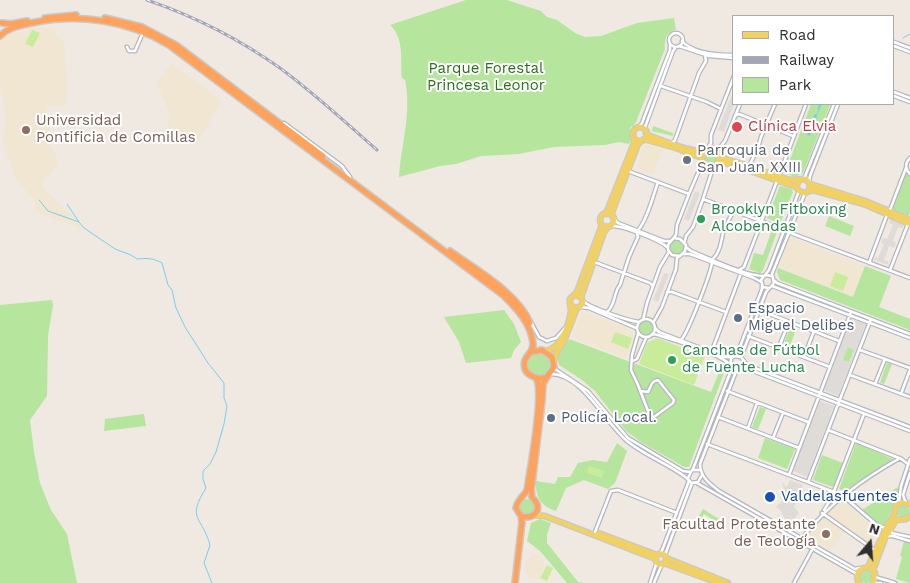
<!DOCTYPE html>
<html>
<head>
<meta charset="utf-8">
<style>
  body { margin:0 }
  #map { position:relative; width:910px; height:583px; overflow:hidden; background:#efe9e1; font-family:"Work Sans",sans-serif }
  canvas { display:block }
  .legend { position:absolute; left:732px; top:15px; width:162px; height:90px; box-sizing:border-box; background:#fff; border:1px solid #ababab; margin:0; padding:6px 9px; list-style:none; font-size:15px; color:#2e2e2e }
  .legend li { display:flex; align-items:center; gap:10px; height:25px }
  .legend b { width:25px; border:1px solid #ababab }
  .north { position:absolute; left:845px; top:518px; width:50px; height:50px; -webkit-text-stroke:4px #fff; paint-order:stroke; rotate:18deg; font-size:14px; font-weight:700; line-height:20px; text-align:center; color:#2e2e2e }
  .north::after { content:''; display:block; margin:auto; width:18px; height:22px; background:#2e2e2e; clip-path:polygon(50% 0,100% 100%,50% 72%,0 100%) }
</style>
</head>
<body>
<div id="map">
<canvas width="910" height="583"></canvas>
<ul class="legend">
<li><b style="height:6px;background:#f2d163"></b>Road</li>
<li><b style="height:6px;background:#a3a6b8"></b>Railway</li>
<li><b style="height:14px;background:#b6e59e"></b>Park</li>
</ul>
<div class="north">N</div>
</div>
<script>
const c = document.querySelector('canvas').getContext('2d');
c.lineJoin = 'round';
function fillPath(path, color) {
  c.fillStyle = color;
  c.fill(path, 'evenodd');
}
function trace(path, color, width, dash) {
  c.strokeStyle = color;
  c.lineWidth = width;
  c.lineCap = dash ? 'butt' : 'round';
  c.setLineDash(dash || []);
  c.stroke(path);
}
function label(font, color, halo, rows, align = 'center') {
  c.font = font + ' "Work Sans",sans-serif';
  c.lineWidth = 4;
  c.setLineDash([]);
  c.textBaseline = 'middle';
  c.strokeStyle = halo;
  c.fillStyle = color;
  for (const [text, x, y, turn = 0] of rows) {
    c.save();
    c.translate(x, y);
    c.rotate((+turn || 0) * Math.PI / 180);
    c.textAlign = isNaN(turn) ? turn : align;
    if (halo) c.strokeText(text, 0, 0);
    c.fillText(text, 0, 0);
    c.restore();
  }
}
fillPath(new Path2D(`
  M33 27 54 28 55 33 64 42 67 85 66 106H47L46 108V123L53 136 49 146 55 153 58 163 42 184 45 190 78 221 83 229 36 212 34 200 15 178 2 140 6 120 0 80V39L11 33 26 31 27 29Z
  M171 63 222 101 196 144 167 127 170 115 157 83Z
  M648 145 660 148V150L663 149 653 175 636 168 643 146Z
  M790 237 865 266 853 297 778 268Z
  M582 312 631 329 634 338 626 358 572 337Z
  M840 498 876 530 870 544H868L825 514Z
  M823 516 844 532 831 550 807 535Z
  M533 553 543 558 542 562 546 564 539 579 527 578 528 575 525 572 527 568 524 565Z`), '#f0e6d1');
fillPath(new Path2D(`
  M466 0H507L541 11 547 17 557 20 575 33 585 37 601 36 637 23 674 18 676 30C666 31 664 40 665 49L636 122 633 127 632 126 630 128 631 140 629 144 619 142 605 145 554 147 519 154 481 156 456 164 440 166 399 177C401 145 412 113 405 80L402 78C400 60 405 39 390 25Z
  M811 104 830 105 803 173 795 177 785 173Z
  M653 126 673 133V136L652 131Z
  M704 157a7 7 0 1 1 14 0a7 7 0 1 1-14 0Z
  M906 171 910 176V213L908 217 892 209Z
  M780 186 791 189 793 192 780 224 767 218Z
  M829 216 854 226 850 236 825 226Z
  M772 230 777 232 763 270 760 273 749 269 754 253 763 255Z
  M670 247a7 7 0 1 1 14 0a7 7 0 1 1-14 0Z
  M865 266 891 276 879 307 910 319V330L780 280 777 272 778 268 853 297Z
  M52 300 53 305 48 336 47 396 30 420 34 452 40 483 51 510 67 534 77 583H0V305Z
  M504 310 514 324 521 342 514 350 511 358 466 363 459 342 444 317Z
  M639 328a7 7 0 1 1 14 0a7 7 0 1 1-14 0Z
  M791 325 797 327 789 348 783 346Z
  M569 339 711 392 722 365 725 367V370L689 467H684L641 442 626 431 595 391 582 380 559 365 557 357Z
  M847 347 854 349 849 363 842 360Z
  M527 364a12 12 0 1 1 24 0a12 12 0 1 1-24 0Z
  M887 362 892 364 884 384 880 383Z
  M760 407 766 409 758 429 752 427Z
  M144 414 146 426 104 431 105 419Z
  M765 438 795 449 787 469 758 458Z
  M617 443 627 451 615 483 608 489 584 480 566 488 556 511C541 506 535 497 536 481L555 484 558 477H570L578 463 593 460 607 462Z
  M856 443 893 459 845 491 839 489Z
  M822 455 843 463 833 487 813 480Z
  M898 487V495L883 530 862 510Z
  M519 507a8 8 0 1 1 16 0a8 8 0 1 1-16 0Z
  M896 511a7 7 0 1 1 14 0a7 7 0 1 1-14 0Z
  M703 509 719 519 713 528 709 525 712 519 704 514 700 520 697 519Z
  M540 519 551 523 547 534V543L578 582 584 583H567L540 551 527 541 531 523Z
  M904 541 910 543V583L896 579 902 557 900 556Z
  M860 577a6 6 0 1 1 12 0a6 6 0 1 1-12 0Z`), '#b6e59e');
fillPath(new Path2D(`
  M32 30 40 33 33 47 25 44Z
  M835 272 848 277 843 291 830 286Z
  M615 332 632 338 628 349 611 342Z
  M657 338 705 356 694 385 639 364 647 343Z
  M589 466 604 471 602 478 587 473Z
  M547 565 553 568 547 581 540 578Z`), '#c9ec9a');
fillPath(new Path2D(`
  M734 89V104L724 132 718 130Z
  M695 191 700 193 689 221 684 219Z
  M890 218 904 224 902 228 898 227 893 241 896 243 894 248 889 246 884 260 889 262 888 265 874 260 875 257 878 258 884 244 881 243 883 238 887 239 893 225 889 223Z
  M664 273 669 274 658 302 653 300Z
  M851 319 866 324 838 396 824 390ZM848 347 854 350 849 362 843 360Z
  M820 401 834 406 807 477 793 471Z
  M790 480 803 485 794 507 799 513 792 521 790 518 787 523 780 510 776 507 784 499 785 493 782 482 787 487Z`), '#dfdcd8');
fillPath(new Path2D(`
  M819 104H822L818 112 815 124H813L810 136 807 135 811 125 813 124 811 123 815 114H817Z`), '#75cff0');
trace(new Path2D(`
  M903 38 910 34
  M39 200 48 211 79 222 84 228 115 249 131 255 137 259C147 258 153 258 162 263L168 285 172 290 176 308 185 327 208 363 224 383V398L227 406 224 424 216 452 210 464 203 471V479L206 488C186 520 202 516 210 545L204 563 212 583
  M67 204 79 222`), '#75cff0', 1);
const minor = new Path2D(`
  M669 40a7 7 0 1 1 14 0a7 7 0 1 1-14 0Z
  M682 41C693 54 718 55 734 55
  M894 42 910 48
  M679 46 709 56 734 58
  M894 46 910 52
  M127 47 129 51H135L142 35
  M661 86 707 102 721 109
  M894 92 910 98
  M894 96 910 102
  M735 116 739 114 793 136
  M284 123 342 166 350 177
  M638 128 642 123 670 50V44
  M644 130 673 51 676 47
  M672 143 675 140 699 73 706 61 705 55
  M707 149 711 143V135L734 76
  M719 154 720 147 725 141 740 104
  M910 158C905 163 905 169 910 174
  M749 166 758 148 761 137 775 104
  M628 171 689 194
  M779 176 806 104
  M804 179 834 104
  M809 182 810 176 838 104
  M703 199 785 230
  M890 210 906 168
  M614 219 618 223 664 241H670
  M611 226C622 225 659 240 667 247
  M637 231C646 224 654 193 658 182
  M788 232 910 278
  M674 238 680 239 686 245 685 251 680 256 672 255 668 250V245L676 235 677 225 689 194 703 161
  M685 241 686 236 693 227 703 199 714 165
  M686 247 691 251C711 259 743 275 763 276
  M683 254H690L754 278 761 282
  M713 259C720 252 721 242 723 233 724 228 731 217 733 211
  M594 263H597L650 283 653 286
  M869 263 887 215
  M739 270 744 267 777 181
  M890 270 908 224
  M765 275 769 270 799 191
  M775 281 777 283 910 334
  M772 286 910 338
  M768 288 763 287 761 280 765 275 771 276
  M667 292H672L726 312
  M583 301C590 308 629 321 639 322
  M581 307 589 308 636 328
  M759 310 839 341
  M607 312C616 305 613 293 620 285L629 257 638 237 637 234
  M637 328a9 9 0 1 1 18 0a9 9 0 1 1-18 0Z
  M643 320 647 303 660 267 669 252
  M531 322 539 337 547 341 556 338 565 328
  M653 323 662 307 676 269 677 258 680 256
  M655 328 659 332 724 357H731
  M638 334 632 355 631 370 638 385 650 416 654 417 673 403 674 400 658 380C651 381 651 387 648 392L641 391
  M652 334 658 335C679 342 713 351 730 364
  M748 336 830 367
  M681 340C688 333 711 273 712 262
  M779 347 789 322
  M860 350 910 368
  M714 352 713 348 740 276
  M735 355 738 352 762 289V285
  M741 357 747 365 910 427
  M741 357 766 292 774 283 772 274 805 193
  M804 357 814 331
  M633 361 637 359 646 338
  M730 365 734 369 745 368 910 431
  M555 369 588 391 628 438 683 471 690 472
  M737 369 700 464C700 477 710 484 719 491L855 569 860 568
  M550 374C582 373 605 423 627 441 644 455 666 463 684 476 687 478 689 481 692 483L698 482 702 475
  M850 375 910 397
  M875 384 885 359
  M727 391 808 422
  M901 394 910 370
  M718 417 799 448
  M748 428 757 403
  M828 430 899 458
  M773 438 783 413
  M707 444 842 495 878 526 886 528
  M693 469 730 373 731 359 734 356 741 357
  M789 475 851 312
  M688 478 692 470H700
  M808 482 871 319
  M697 483 857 574
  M899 503 901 486 910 459
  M906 503 903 495 910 473
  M824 510 831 499 864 414
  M822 513 876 551
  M891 531 892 533 910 537
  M595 532 611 491 618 490 677 513
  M888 536H893L910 541
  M802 538C830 503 861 480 900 458L908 464
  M661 553 689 481
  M665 555 692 483
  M875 577 895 583
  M650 583 657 562
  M654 583 662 564
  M794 583 813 548
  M874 583H881`);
const major = new Path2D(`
  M633 134a7 7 0 1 1 14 0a7 7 0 1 1-14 0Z
  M646 133 650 136C664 141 691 153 705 151
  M644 139 676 148 702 158
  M702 157a9 9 0 1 1 18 0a9 9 0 1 1-18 0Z
  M720 157 790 180 806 179 810 184 809 191 805 193 799 191 796 187 799 180
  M718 162 729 164
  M739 167 796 187
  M810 184 865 201 910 220
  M809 191 813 190 864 204 910 224
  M600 220a7 7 0 1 1 14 0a7 7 0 1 1-14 0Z
  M606 214 634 143V138
  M612 216V212L638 144 641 141
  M574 295 577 292 602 225
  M581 297 604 232 608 227
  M546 351C561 348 569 325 571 311 571 306 569 304 570 299L574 295 581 297 583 302 581 306 577 308 571 306
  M554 361 557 352 564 341 577 308
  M533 515 545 516 656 559
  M598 533 657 555
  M655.5 559a5.5 5.5 0 1 1 11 0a5.5 5.5 0 1 1-11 0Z
  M666 558 728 583
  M664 563 719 583
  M868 567 886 528 893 517 896 506 900 503 910 504
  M873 570 885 538 896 520 906 519 910 516
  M859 583C852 570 867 562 875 573L873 583`);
const highway = new Path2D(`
  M45 18 76 15
  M105 18 142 27 176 45 323 156
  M2 23 11 24 27 21
  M0 36C9 27 19 26 31 23 79 13 127 20 169 45L503 295C516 308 531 323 533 343 534 351 528 353 525 360 521 374 536 381 547 377L554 367 552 357 542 350 531 352
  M450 251C476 270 518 293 530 323
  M536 378C545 392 530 470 527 490 524 496 517 500 516 508L521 516C529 519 540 515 537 504 536 501 533 499 532 497 531 492 531 488 532 484L542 401 543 384 547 377
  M515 583 522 522 521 516`);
trace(minor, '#b4b7c1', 5);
trace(major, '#c9c9c9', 7);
trace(highway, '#c9c9c9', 8);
trace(minor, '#fff', 2.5);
trace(major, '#f2d163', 4.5);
trace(highway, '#ffa35c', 5);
const rail = new Path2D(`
  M147 0C194 16 239 39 280 68 314 93 345 122 377 150`);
trace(rail, '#a3a6b8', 3);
trace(rail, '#fff', 1, [4]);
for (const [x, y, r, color] of [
  [737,127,6,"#e0444e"],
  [26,130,5,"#8d6e63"],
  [687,160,5,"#6b7280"],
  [701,219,5,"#2e9e5b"],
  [738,318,5,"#5c6f8a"],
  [672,360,5,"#2e9e5b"],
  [551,418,5,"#5c6f8a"],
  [770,497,6,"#1a4fb4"],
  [826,534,5,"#8d6e63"]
]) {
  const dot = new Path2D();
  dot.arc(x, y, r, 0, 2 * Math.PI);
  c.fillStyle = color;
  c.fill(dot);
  trace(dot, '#fff', 2);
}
label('15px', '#2c6e1b', '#fff', [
  ["Parque Forestal",486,69],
  ["Princesa Leonor",486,86]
]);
label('15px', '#785e54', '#fff', [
  ["Universidad",36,121],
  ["Pontificia de Comillas",36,138],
  ["Facultad Protestante",816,525,"right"],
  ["de Teología",816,542,"right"]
], 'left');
label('15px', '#be3a42', '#fff', [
  ["Clínica Elvia",748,127]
], 'left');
label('15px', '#5b616d', '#fff', [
  ["Parroquia de",697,151],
  ["San Juan XXIII",697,168]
], 'left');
label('15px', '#27864d', '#fff', [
  ["Brooklyn Fitboxing",711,210],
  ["Alcobendas",711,227],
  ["Canchas de Fútbol",682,351],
  ["de Fuente Lucha",682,368]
], 'left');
label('15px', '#4e5e75', '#fff', [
  ["Espacio",748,309],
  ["Miguel Delibes",748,326],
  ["Policía Local.",561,418]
], 'left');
label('15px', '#164399', '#fff', [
  ["Valdelasfuentes",781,497]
], 'left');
</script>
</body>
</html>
